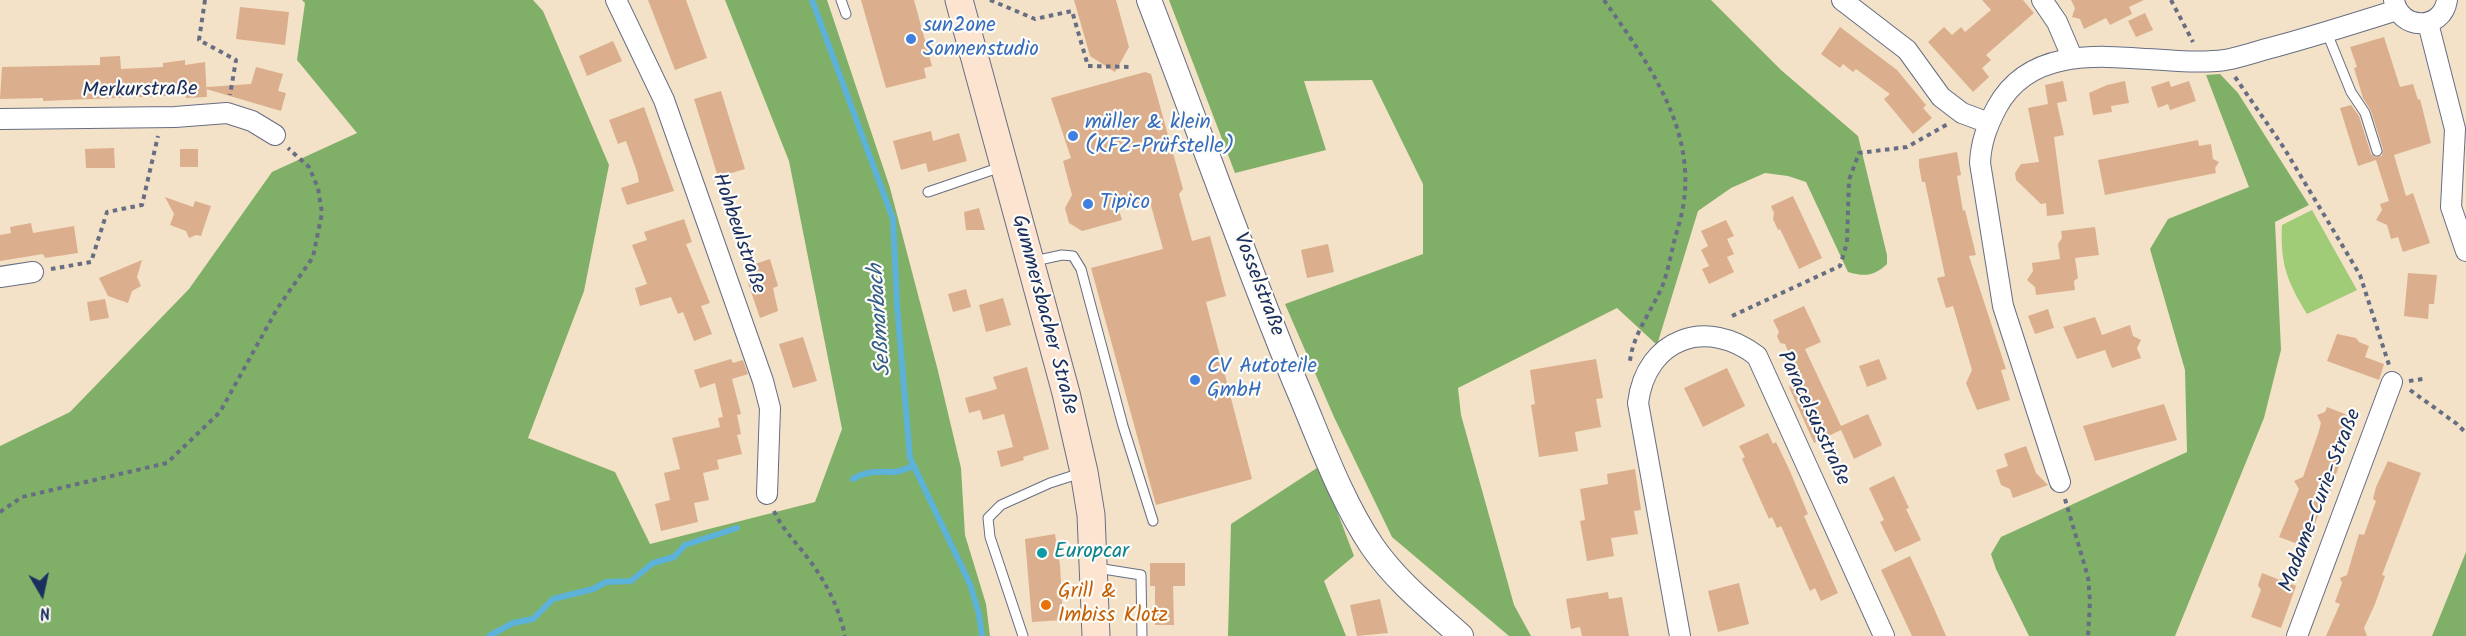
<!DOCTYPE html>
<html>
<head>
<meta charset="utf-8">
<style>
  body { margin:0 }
  #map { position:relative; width:2466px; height:636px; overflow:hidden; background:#f3e2c7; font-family:Kalam,sans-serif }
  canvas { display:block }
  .north { position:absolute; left:12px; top:564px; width:60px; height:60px; -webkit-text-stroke:4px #fdfcf7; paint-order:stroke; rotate:171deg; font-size:16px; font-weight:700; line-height:24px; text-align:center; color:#1b2f5e }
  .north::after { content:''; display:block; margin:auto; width:21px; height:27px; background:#1b2f5e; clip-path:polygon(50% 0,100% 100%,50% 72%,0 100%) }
</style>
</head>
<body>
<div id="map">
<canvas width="2466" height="636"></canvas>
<div class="north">N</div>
</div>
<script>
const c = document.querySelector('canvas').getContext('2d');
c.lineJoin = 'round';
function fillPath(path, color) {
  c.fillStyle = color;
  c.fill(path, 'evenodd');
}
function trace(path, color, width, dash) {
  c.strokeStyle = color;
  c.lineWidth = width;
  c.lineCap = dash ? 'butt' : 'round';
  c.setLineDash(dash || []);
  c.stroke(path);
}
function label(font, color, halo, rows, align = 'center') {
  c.font = font + ' Kalam,sans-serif';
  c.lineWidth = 4.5;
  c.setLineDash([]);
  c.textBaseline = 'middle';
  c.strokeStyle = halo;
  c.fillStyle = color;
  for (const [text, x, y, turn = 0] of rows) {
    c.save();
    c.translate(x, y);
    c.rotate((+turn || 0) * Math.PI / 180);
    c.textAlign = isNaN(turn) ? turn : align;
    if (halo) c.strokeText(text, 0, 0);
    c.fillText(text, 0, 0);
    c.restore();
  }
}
fillPath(new Path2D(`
  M2312 210 2357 290 2307 314C2287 282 2280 263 2282 225Z`), '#a0cb77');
fillPath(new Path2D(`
  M302 0H533L543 11 609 165 584 291 528 438 615 472 650 544 815 502 842 429 789 161 725 0H827L890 188 938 371 961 468 965 535 986 604 990 636H0V446L70 412 189 289 272 172 357 133 297 60 305 3Z
  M1169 0H1711L1781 70 1858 136 1887 255V264C1874 276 1865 277 1848 272L1806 182 1788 176 1765 173 1731 188 1698 211 1657 345 1617 308 1458 388 1461 415 1514 605 1531 636H1509L1392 537 1334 417 1285 304 1423 254V184L1372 80 1304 81 1326 150 1235 173Z
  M2220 74 2238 93 2309 205 2275 222 2281 350 2264 418 2175 636H2029L1996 569 1991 554 2001 537 2187 452 2185 370 2150 249 2168 219 2249 187 2206 75Z
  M1320 466 1354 556 1324 581 1346 636H1228L1231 524Z
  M2466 552V636H2432Z`), '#80af68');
trace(new Path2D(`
  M812 0 893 219 897 304 910 458 970 584 979 614 982 636
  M853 479C868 470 879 472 895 472 901 471 908 468 914 466
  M489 636 513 623 533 619 553 599 593 589 606 582 631 581 653 563 674 557 685 545 737 528`), '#5cb2d8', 6);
fillPath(new Path2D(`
  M648 0H686L707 58 675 70Z
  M861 0H914L932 66 924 68 926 78 886 88Z
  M1074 0H1116L1129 47 1115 72 1090 56Z
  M1982 0H2023L2034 13 1986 55 1991 60 1982 68 1989 77 1973 92 1928 42 1944 27 1952 35 1961 27 1965 32 1991 10Z
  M2071 0H2144L2129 7 2132 14 2110 25 2106 18 2084 29 2080 19 2072 17 2075 8Z
  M240 7 289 12 285 45 236 39Z
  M2145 13 2153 30 2136 37 2128 21Z
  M1840 27 1897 70 1926 105 1923 108 1932 118 1913 134 1884 99 1890 94 1856 69 1853 72 1843 64 1840 68 1821 54Z
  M2384 37 2400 87 2413 84 2418 100 2420 99 2431 143 2394 155 2406 196 2413 193 2430 243 2403 252 2398 237 2391 239 2387 225 2376 220 2382 210 2380 204 2389 201 2376 160 2358 166 2340 108 2351 105 2359 116 2371 154 2375 157 2382 156 2383 149 2371 111 2363 98 2354 68 2357 67 2350 47Z
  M613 41 622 61 587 76 579 56Z
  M120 56 121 69 163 67V63L185 60V65L205 62 207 97 186 98V95L43 101V98L0 99 2 67 100 65V57Z
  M256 67 283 74 278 91 286 93 281 111 206 89 207 87 251 84Z
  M1145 72 1151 74 1183 189 1179 194 1192 241 1210 236 1226 296 1206 302 1252 479 1156 505 1091 268 1163 249 1150 202 1119 210 1122 220 1082 231 1069 223 1065 208 1072 195 1063 161 1071 158 1051 98Z
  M2063 81 2067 101 2057 103 2064 135 2054 137 2064 214 2047 216 2046 203 2041 204 2016 180 2015 173 2021 164 2039 162 2028 108 2048 104 2045 85Z
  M2125 81 2129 103 2111 106 2112 112 2093 115 2089 93 2107 85Z
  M2169 81 2171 87 2189 81 2196 101 2170 110 2168 104 2158 108 2151 87Z
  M721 91 745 169 718 177 694 99Z
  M644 107 674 191 627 205 621 188 639 182 637 172 626 141 618 144 609 120Z
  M931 131 933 141 959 133 967 161 928 172 926 163 901 170 893 141Z
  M2198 140 2199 146 2211 144 2213 159 2219 162 2215 168 2216 173 2105 195 2098 160Z
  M114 148 115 168H86L85 149Z
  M180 149H198V167H180Z
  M1957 152 1961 175 1957 176 1963 211 1965 210 1976 255 1969 256 2006 369 2001 370 2010 400 1977 410 1966 383 1972 370 1953 306 1946 308 1937 278 1945 276 1925 182H1922L1919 166V159Z
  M1793 196 1822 258 1799 269 1780 229 1778 230 1773 219 1774 213 1771 206Z
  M165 197 193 207 195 201 211 206 201 236 196 235 189 238 186 231 170 225 174 214Z
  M979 208 985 230H966L964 212Z
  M684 219 692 242 686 244 710 303 701 306 712 334 694 341 683 312 678 314 671 297 640 306 635 288 647 284 632 245 647 240 644 232Z
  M1726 220 1734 236 1727 239 1734 254 1727 257 1734 272 1709 284 1702 269 1709 266 1701 250 1708 246 1701 231Z
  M31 223 33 233 74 226 78 253 45 258 43 254 0 261V235L11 233 10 227Z
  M2095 227 2099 255 2075 258 2078 278 2074 281 2075 290 2036 295 2035 287 2027 280 2033 271 2032 263 2060 259 2058 244 2062 238 2061 231Z
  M1328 244 1334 272 1307 278 1301 250Z
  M770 259 778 286 773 288 778 311 760 318 747 280 750 279 746 267Z
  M142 260 137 277 141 286 132 291 128 303 108 296 99 278Z
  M2408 273 2437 275 2434 304H2429L2428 319 2404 316Z
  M966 289 971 307 953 312 948 294Z
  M1003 298 1011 325 986 332 979 305Z
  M105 299 109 318 90 321 87 302Z
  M1804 306 1821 342 1805 349 1841 426 1868 414 1882 445 1854 459 1841 430 1814 443 1789 387 1797 383 1790 367 1794 365 1785 344 1780 343 1777 336 1779 332 1773 320Z
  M2048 309 2054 328 2035 334 2028 316Z
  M2095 317 2102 335 2130 325 2133 336 2141 340 2137 348 2141 358 2112 368 2105 350 2077 359 2063 327Z
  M2337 334 2356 338 2359 342 2369 346 2365 357 2384 364 2379 380 2327 361Z
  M803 337 817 381 793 388 779 344Z
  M731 359 733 363 743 360 748 374 732 379 741 414 737 415 741 434 737 435 742 454 717 460 719 469 703 473 709 500 694 503 698 522 661 531 655 504 670 500 664 473 680 469 672 438 720 427 718 418 723 417 715 383 700 388 694 370Z
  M1596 359 1603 398 1596 399 1601 427 1575 432 1578 451 1539 457 1531 405 1535 404 1530 370Z
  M1879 359 1887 379 1867 387 1859 366Z
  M1027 367 1049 449 1023 457 1024 460 1001 467 997 451 1013 447 1004 414 983 420 980 410 969 413 965 398 997 389 993 377Z
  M1727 368 1745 406 1703 427 1684 388Z
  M2164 404 2177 440 2095 461 2083 426Z
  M2327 407 2355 418 2327 501 2324 500 2306 547 2279 537 2299 489 2294 481 2303 477 2318 434 2321 423 2317 415 2325 412Z
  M1768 433 1773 444 1776 442 1789 469 1808 514 1804 516 1838 593 1821 601 1815 588 1810 591 1781 526 1777 528 1772 517 1769 519 1742 459 1745 457 1739 446Z
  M2026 446 2036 473 2048 485 2013 498 2010 489 2001 485 1996 470 2008 466 2004 454Z
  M2388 461 2421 473 2382 575 2385 576 2375 604 2364 628 2367 636H2326L2340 604 2335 602 2342 583 2340 578 2347 575 2359 534 2364 535 2376 501 2373 499 2376 487Z
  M1635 469 1641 510 1634 511 1638 534 1611 538 1614 556 1587 561 1580 521 1585 520 1580 489 1608 484 1607 474Z
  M1894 476 1909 508 1906 509 1921 540 1895 552 1880 522 1884 520 1869 488Z
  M1055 534 1060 565 1063 620 1032 622 1025 539Z
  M1910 556 1929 597 1946 636H1912L1881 570Z
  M1150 563H1185V586H1173L1174 625H1155V586H1150Z
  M2262 573 2280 580 2288 576 2291 584 2296 586 2281 628 2251 617 2261 590 2258 585Z
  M1739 583 1749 624 1718 632 1708 591Z
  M1608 592 1609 599 1622 597 1629 636H1582L1580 627 1571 629 1566 599Z
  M1380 599 1388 633 1357 636 1350 605Z`), '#dbaf8d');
const service = new Path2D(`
  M841 0 846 14
  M2327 33 2351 92 2365 113 2377 151
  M928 192 1001 167
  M1034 261 1062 255 1073 256 1081 269 1123 426 1153 521
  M1097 568 1141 575 1142 636
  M1023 636 990 537 988 518 1001 505 1050 483 1081 473`);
const minor = new Path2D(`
  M616 0 664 100 763 381 770 408 767 494
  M1842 0 1907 50 1941 97 1962 113 1989 123
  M2042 0 2057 22 2072 57
  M2394 0C2399 30 2442 32 2447 0
  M2428 23 2455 129 2451 207 2466 251
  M0 119 175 117 227 113 252 121 275 135
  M0 277 33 272
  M2060 482 2003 306 1980 163C1981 142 1987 126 1997 107 2041 26 2152 70 2225 60 2242 57 2258 51 2274 47 2315 36 2356 23 2397 10
  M1680 636 1638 403C1646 338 1707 317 1757 356L1884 636
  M2297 636 2392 382`);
const tertiary = new Path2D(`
  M1149 0C1198 127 1243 256 1295 382 1318 435 1339 497 1372 546 1396 581 1430 608 1461 636`);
const secondary = new Path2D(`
  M959 0 1066 393 1084 472 1091 515 1096 636`);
trace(service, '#676e83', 11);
trace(minor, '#676e83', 22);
trace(tertiary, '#676e83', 26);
trace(secondary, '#676e83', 29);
trace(new Path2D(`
  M205 0 199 40 236 60 230 95
  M990 0 1035 19 1072 11 1088 66 1132 67
  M1604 0C1646 60 1697 128 1683 207 1681 219 1677 230 1674 242 1671 255 1668 269 1664 282 1654 308 1633 333 1630 361
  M2171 0 2193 42
  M2235 77 2284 148 2360 275 2389 365
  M51 269 91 262 107 212 142 205 158 136
  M1732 316 1840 266 1847 243 1849 180 1859 153 1907 147 1948 124
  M2409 381 2423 379
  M2410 390 2457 424 2466 433
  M2065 499 2088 577 2090 601 2088 636
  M774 511C782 529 795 541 807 557 825 580 839 607 845 636
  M0 512 22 497 167 463 220 412 277 309 313 257 322 213 318 188 309 167 288 148`), '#676e83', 4, [4.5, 4.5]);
trace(service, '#fff', 9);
trace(minor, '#fff', 20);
trace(tertiary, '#fff', 24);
trace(secondary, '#fde4d0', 27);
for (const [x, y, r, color] of [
  [911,39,6,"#3f7fe0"],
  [1073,136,6,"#3f7fe0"],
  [1088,204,6,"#3f7fe0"],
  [1195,380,6,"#3f7fe0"],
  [1042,553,6,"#0f9aa8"],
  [1046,605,6,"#e8710a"]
]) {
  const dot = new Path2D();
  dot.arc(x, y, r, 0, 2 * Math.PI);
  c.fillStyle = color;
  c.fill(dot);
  trace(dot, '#fdfcf7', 2);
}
label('21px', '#366cbe', '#fdfcf7', [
  ["sun2one",923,27],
  ["Sonnenstudio",923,51],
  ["müller & klein",1085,124],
  ["(KFZ-Prüfstelle)",1085,148],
  ["Tipico",1100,204],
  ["CV Autoteile",1207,368],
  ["GmbH",1207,392]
], 'left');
label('21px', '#1b2f5e', '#fdfcf7', [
  ["Merkurstraße",140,92,-1],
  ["Hohbeulstraße",737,234,71],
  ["Vosselstraße",1257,285,69],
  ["Gummersbacher Straße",1043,315,75],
  ["Paracelsusstraße",1812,419,65],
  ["Madame-Curie-Straße",2322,501,-69]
]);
label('21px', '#0d838f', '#fdfcf7', [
  ["Europcar",1054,553]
], 'left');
label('21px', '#c56008', '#fdfcf7', [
  ["Grill &",1058,593],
  ["Imbiss Klotz",1058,617]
], 'left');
label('italic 22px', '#325d89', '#fdfcf7', [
  ["Seßmarbach",882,320,-94]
]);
</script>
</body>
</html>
